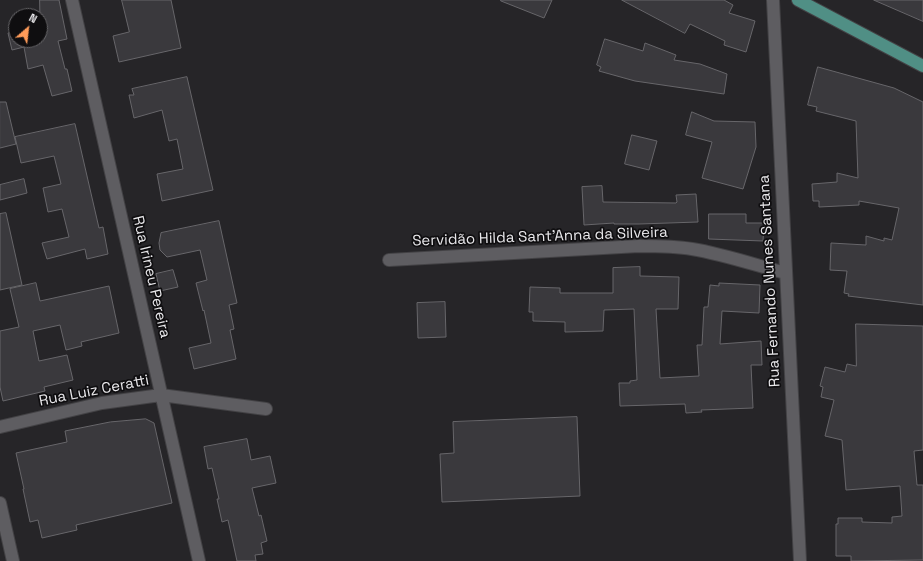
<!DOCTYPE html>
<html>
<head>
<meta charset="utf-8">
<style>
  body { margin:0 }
  #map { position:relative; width:923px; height:561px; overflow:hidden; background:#262528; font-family:"Space Grotesk",sans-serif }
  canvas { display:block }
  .north { position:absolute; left:8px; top:8px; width:40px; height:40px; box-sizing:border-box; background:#0f0e10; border:1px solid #666568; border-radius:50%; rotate:28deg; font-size:11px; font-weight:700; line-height:16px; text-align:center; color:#e9e8eb }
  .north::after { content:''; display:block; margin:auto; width:14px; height:18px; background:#ff9b59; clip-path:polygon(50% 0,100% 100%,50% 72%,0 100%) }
</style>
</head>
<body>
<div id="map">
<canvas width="923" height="561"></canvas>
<div class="north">N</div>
</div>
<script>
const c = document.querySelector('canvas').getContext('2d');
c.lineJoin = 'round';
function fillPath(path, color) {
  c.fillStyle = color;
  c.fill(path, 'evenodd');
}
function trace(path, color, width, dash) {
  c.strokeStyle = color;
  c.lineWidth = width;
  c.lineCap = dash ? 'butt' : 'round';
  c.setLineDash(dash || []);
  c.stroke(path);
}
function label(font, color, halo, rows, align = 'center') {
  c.font = font + ' "Space Grotesk",sans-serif';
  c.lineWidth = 3.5;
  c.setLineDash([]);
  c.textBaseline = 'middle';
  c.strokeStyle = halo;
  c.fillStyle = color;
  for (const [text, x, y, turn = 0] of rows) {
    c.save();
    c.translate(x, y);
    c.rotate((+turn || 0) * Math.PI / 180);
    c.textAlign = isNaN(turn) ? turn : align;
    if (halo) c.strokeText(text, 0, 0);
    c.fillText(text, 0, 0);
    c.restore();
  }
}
const building = new Path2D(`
  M40 0H59L67 39 58 41 65 69H67L72 91 52 96 43 65 28 69 24 47 12 50 8 33 16 31V40H40Z
  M122 0H171L181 48 119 62 113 36 129 32Z
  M501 0H552L544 18 501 1Z
  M622 0H724L733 5 729 13 755 21 746 52 724 45 725 41 690 24 685 33Z
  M874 0H923V21Z
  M605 39 643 51 645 43 676 55 674 60 700 64 727 74 724 94 635 81 599 71 601 67 597 65Z
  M818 67 894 88 923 102V305L848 296 849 294 844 293 847 271 830 270 831 243 866 245V236L884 241V238L892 240 899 208 859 201V205L819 207V201H813L812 184 837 182V173L858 178 856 121 816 111 817 107 808 105Z
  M187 77 213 190 162 201 157 174 183 169 177 139 169 141 162 110 134 118 129 95H134L132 89Z
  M0 102H6L16 144 0 148Z
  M692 112 714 121 755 122 756 147 743 189 702 178 712 142 686 135Z
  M75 124 99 228 103 227 108 254 87 259 85 249 47 259 42 243 69 237 62 209 48 212 43 188 61 184 54 156 21 163 15 137Z
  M632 135 657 141 649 170 625 164Z
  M24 179 27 193 0 200V185Z
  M602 186 603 202 676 203 677 202 676 195 696 194 698 222 639 224H614V223L584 225 582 187Z
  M6 213 22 285 0 290V214Z
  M709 214H746V223H764L763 241 709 239Z
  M219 221 237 303 229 305 234 329 230 330 236 359 194 369 189 348 211 343 204 310 203 311 196 283 207 280 200 250 167 257 160 250 159 243 161 233Z
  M640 267V276L679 277 678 309H656L660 378 699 376 697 345H702L704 307H708L710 285 719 286V283L760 285 759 313 722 311 720 344 761 341 762 365H751L753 408 701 410 702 412 686 413 685 404 620 406 619 383H630V381L637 380 634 309 604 310 603 331 565 332V322L533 321V312H529L530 287 560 288V293H613V268Z
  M173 270 178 287 160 291 156 274Z
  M36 283 40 301 109 286 119 333 81 342 82 346 66 350 60 325 33 331 39 361 67 355 73 380 44 387 45 391 3 401 0 387V331L19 327 10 289Z
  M445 302 446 337 418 338 417 303Z
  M856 324 923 326V450L914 451 917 485H923V560L851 561V556H836V524H838V518H862V522L892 523V517L902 516 900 486 846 490 842 440 825 436 834 400 821 397 823 387 820 386 825 367 845 372 847 364 856 366Z
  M577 417 580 496 442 502 440 454 454 453 453 422Z
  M146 419 154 423 172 503 76 525 77 530 42 538 38 520 30 522 23 489H24L16 453 67 442 65 431 110 422Z
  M247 439 251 460 270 456 276 483 252 488 259 516 261 515 267 541 261 543 263 554 255 555 256 561H237L228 520 222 522 217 499H219L212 468 208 469 204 447Z`);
fillPath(building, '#3a393d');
trace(building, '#67666a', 1);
const minor = new Path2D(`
  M72 0 199 561
  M773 0 800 561
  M389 260 639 246C657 246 675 246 692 249 723 254 755 265 785 273
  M0 427 102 403 161 395 266 409
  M0 503 13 561`);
const primary = new Path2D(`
  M798 0 923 66`);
trace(minor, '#434245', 14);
trace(primary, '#434245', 14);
trace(minor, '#5e5d61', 12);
trace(primary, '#508f85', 12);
label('15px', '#e9e8eb', '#0f0e10', [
  ["Servidão Hilda Sant'Anna da Silveira",540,237,-2],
  ["Rua Irineu Pereira",151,277,77],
  ["Rua Fernando Nunes Santana",770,281,-93],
  ["Rua Luiz Ceratti",94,391,-11]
]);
</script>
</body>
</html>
